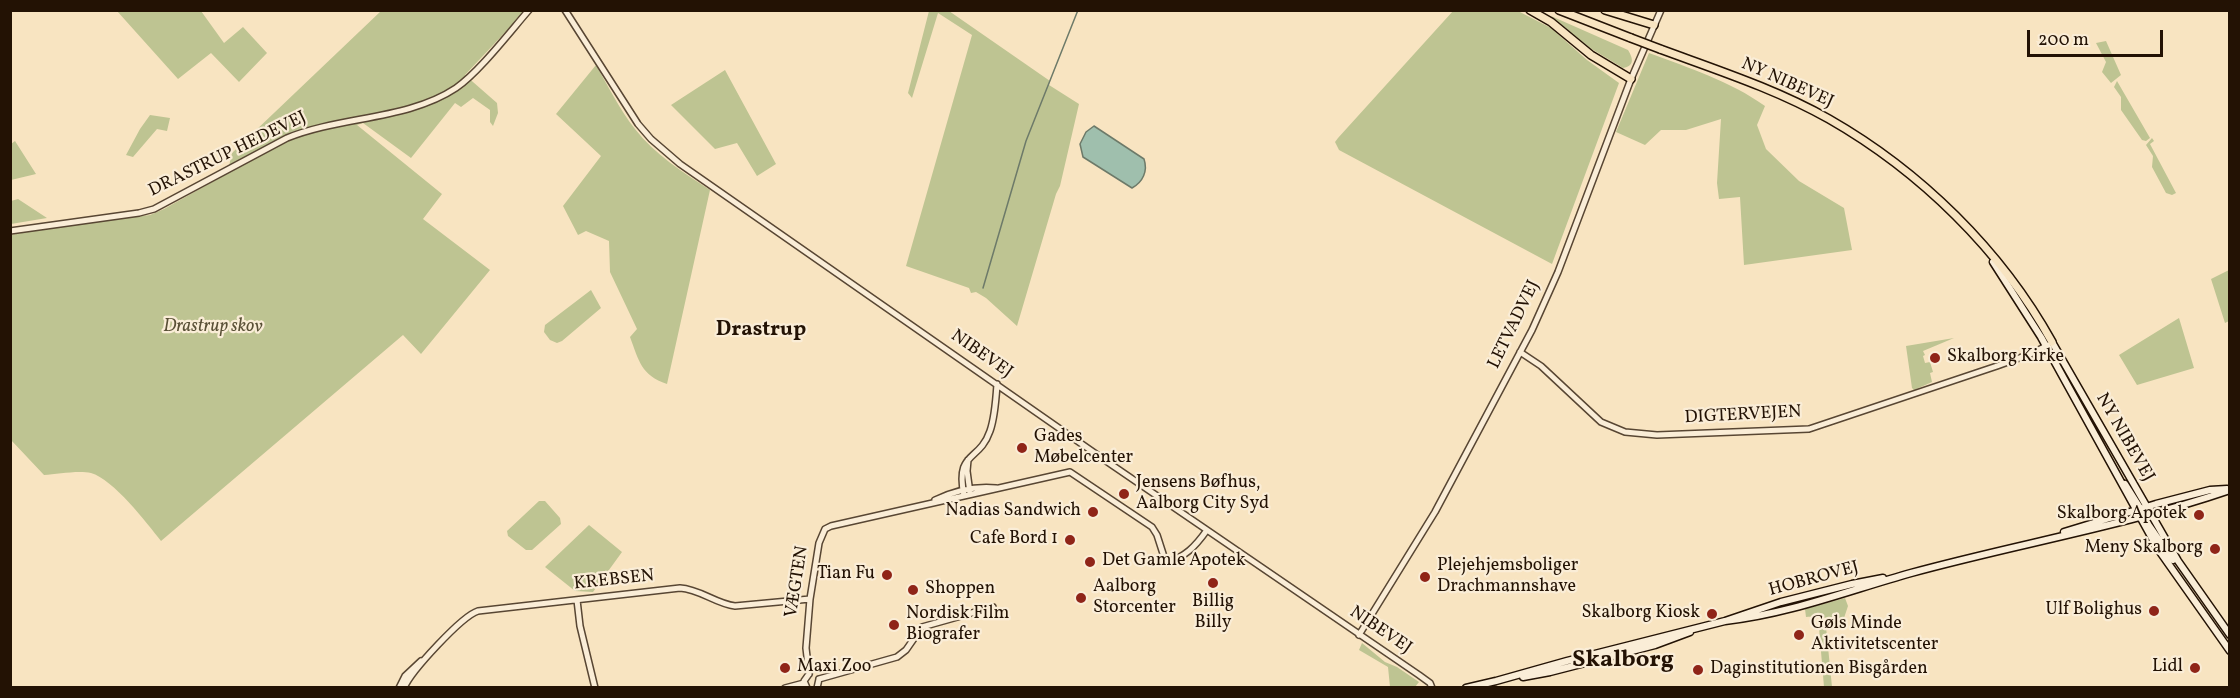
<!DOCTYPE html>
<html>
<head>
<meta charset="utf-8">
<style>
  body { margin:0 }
  #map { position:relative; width:2240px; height:698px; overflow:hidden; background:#f8e4c1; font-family:Vollkorn,serif }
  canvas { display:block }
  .frame { position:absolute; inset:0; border:12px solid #231204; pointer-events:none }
  .scale { position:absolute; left:2027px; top:30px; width:136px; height:27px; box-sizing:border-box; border:3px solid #231204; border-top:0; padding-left:8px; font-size:18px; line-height:21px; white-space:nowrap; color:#231204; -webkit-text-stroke:4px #faedd7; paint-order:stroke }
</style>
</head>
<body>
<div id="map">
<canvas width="2240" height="698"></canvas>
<div class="frame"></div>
<div class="scale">200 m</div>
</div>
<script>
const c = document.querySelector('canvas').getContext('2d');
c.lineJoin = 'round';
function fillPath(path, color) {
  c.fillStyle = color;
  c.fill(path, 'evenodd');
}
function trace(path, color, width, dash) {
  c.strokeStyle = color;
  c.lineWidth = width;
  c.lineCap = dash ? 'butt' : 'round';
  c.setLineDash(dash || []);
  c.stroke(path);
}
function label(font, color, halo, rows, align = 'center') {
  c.font = font + ' Vollkorn,serif';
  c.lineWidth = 4.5;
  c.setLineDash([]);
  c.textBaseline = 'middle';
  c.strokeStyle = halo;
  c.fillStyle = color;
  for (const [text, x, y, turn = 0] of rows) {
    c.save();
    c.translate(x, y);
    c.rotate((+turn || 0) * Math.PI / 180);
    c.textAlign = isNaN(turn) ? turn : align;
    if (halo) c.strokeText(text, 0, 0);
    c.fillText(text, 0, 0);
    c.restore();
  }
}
fillPath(new Path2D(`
  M117 11H201L224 43 243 27 267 53 239 82 211 53 178 79Z
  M381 11H525L465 75 497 103 498 113 493 126 490 122V110L473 98 461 107 455 103 411 158 363 123 357 125 442 194 423 219 490 270 421 354 403 335 161 541C147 523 113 479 91 473 79 470 57 474 44 475L11 440V235L54 227 150 215 164 209 232 171 229 166 232 153Z
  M929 11H949L1050 81 1049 85 1079 104 1060 186 1056 194 1017 326 986 298 976 292 971 293 969 288 906 266 972 35 938 13 912 98 908 93Z
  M1453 11H1518L1551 28 1587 60 1619 83 1552 264 1339 150 1335 142 1338 138Z
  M1551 16 1628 50C1633 58 1635 66 1623 68L1590 48Z
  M2106 41 2121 75 2111 83 2102 72 2106 62 2096 43Z
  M1649 53C1689 68 1730 81 1765 106L1757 125 1766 149 1799 181 1844 208 1852 250 1744 265 1740 197 1719 199 1717 183 1721 119 1686 130H1661L1645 145 1616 132Z
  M596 65C608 86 620 110 635 129 654 154 683 172 710 190L667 384C641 375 639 361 630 337L637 329 610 272 609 241 586 231 578 235 563 206 601 156 556 114Z
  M725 70 776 164 757 176 737 143 715 149 671 105Z
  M2117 81 2150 138 2146 141 2142 140 2121 110V97L2114 87Z
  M150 115 170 118 167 131 157 129 133 157 126 155 140 129Z
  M2152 138 2154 141 2150 144 2176 193 2172 195 2166 193 2152 167 2153 156 2146 145Z
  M15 141 36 174 11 180V144Z
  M18 199 47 218 11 224V201Z
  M2229 270V321L2225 323 2211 279Z
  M591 290 601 308 562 341 557 343 550 340 544 332 545 325Z
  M2179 318 2194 368 2137 385 2119 355Z
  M1954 338 1923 351 1925 355 1923 356 1925 363 1930 362 1933 372 1930 373 1932 382 1914 390 1912 388 1906 346Z
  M539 501H545L560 518 561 524 532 550H526L508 536 507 531Z
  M589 525 622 552 593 592 575 591 545 567Z
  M1845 598 1848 606 1844 618C1831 620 1819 616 1806 617L1805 609Z
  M1826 627 1832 687H1824L1819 628Z
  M1362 643 1385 662 1397 667 1419 682 1415 687H1390L1388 667 1359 650Z`), '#bec492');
const water = new Path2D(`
  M1094 126 1144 159C1148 171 1143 182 1132 188L1083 157 1080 144 1086 132Z`);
fillPath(water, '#9fbfad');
trace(water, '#6d7a69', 1.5);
trace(new Path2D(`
  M983 288 1026 141 1078 10`), '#6d7a69', 1.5);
const tertiary = new Path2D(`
  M565 10 638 124 651 139 680 164 1109 463 1419 675 1430 683 1432 688
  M10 231 139 213 154 209 287 138C341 116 408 120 456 88 479 72 509 33 529 10
  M1520 352 1541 366 1601 422 1625 432 1657 435 1809 429 1997 366 2033 353 2048 345
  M968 460 967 471 970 493
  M964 496C955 450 979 463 990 431 995 417 996 399 997 384
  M935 500C954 491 976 486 996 488
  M577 600 580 626 595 688
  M1359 635 1435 512 1532 330 1558 272 1631 79 1661 10
  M809 674 806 648 810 599 819 543 825 529 831 526 1070 472 1152 527 1157 535 1166 563C1185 557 1195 547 1207 530
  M819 679 897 657 906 650 922 627 993 607
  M399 688 405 676 421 661
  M404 688C411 671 462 616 478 611L680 588C700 589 716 604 735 606L810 599
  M785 688 804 683
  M807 688 804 681 809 674
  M817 688 819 679`);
const secondary = new Path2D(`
  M1993 262 2041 337 2158 549 2230 651
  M2052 342 2178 561 2230 635
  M2125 484 2142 511
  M2141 514 2173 560
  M2064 532 2156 504 2210 490 2227 489
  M1725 621C1789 614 1850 590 1911 573 2017 544 2125 526 2230 490
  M1523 677 1550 672 1655 645 1690 632
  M1466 688 1496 681 1567 661 1725 621 1781 602 1852 584 1883 578`);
const trunk = new Path2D(`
  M1530 10 1551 22 1591 55 1631 79
  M1559 10 1631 38
  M1605 10 1654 25
  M1660 49C1717 70 1776 89 1829 119 1920 171 2001 250 2052 342`);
trace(tertiary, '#584633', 8);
trace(secondary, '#231204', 9);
trace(trunk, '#231204', 10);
trace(tertiary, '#faedd7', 5);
trace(secondary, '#faedd7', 6);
trace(trunk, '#f8e4c1', 7);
const trunkBridge = new Path2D(`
  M1631 38 1660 49`);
trace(trunkBridge, '#231204', 10, []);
trace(trunkBridge, '#f8e4c1', 7);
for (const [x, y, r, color] of [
  [1935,358,6,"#8f2418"],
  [1022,448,6,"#8f2418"],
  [1124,494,6,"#8f2418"],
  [1093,512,6,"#8f2418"],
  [2199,515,6,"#8f2418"],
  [1070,540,6,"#8f2418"],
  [2215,549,6,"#8f2418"],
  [1090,562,6,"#8f2418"],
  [887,575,6,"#8f2418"],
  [1425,577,6,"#8f2418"],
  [1213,583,6,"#8f2418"],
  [913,590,6,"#8f2418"],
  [1081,598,6,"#8f2418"],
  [2154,611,6,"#8f2418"],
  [1712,614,6,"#8f2418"],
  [894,625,6,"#8f2418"],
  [1799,635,6,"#8f2418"],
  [785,668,6,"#8f2418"],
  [2195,668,6,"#8f2418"],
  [1698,670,6,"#8f2418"]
]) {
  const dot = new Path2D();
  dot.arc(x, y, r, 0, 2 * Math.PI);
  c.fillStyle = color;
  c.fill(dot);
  trace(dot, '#faedd7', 2);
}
label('18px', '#231204', '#faedd7', [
  ["NY NIBEVEJ",1787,84,24],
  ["DRASTRUP HEDEVEJ",228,155,-26],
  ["LETVADVEJ",1515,325,-64],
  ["NIBEVEJ",981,355,35],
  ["DIGTERVEJEN",1743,416,-3],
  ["NY NIBEVEJ",2124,438,60],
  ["HOBROVEJ",1814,580,-15],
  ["KREBSEN",614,581,-6],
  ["VÆGTEN",798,582,-81],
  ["NIBEVEJ",1380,631,34]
]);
label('italic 18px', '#595036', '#faedd7', [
  ["Drastrup skov",213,328]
]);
label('18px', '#231204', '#faedd7', [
  ["Skalborg Kirke",1947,358],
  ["Gades",1034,438],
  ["Møbelcenter",1034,459],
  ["Jensens Bøfhus,",1136,484],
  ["Aalborg City Syd",1136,505],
  ["Nadias Sandwich",1081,512,"right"],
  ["Skalborg Apotek",2187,515,"right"],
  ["Cafe Bord 1",1058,540,"right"],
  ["Meny Skalborg",2203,549,"right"],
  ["Det Gamle Apotek",1102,562],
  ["Plejehjemsboliger",1437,567],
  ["Drachmannshave",1437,588],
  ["Tian Fu",875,575,"right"],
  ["Aalborg",1093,588],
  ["Storcenter",1093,609],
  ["Shoppen",925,590],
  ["Billig",1213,603,"center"],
  ["Billy",1213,624,"center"],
  ["Ulf Bolighus",2142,611,"right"],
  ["Skalborg Kiosk",1700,614,"right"],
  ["Nordisk Film",906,615],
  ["Biografer",906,636],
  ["Gøls Minde",1811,625],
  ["Aktivitetscenter",1811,646],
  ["Maxi Zoo",797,668],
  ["Lidl",2183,668,"right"],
  ["Daginstitutionen Bisgården",1710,670]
], 'left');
label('bold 21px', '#231204', '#faedd7', [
  ["Drastrup",761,331]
]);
label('bold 24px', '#231204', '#faedd7', [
  ["Skalborg",1623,662]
]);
</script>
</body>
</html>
